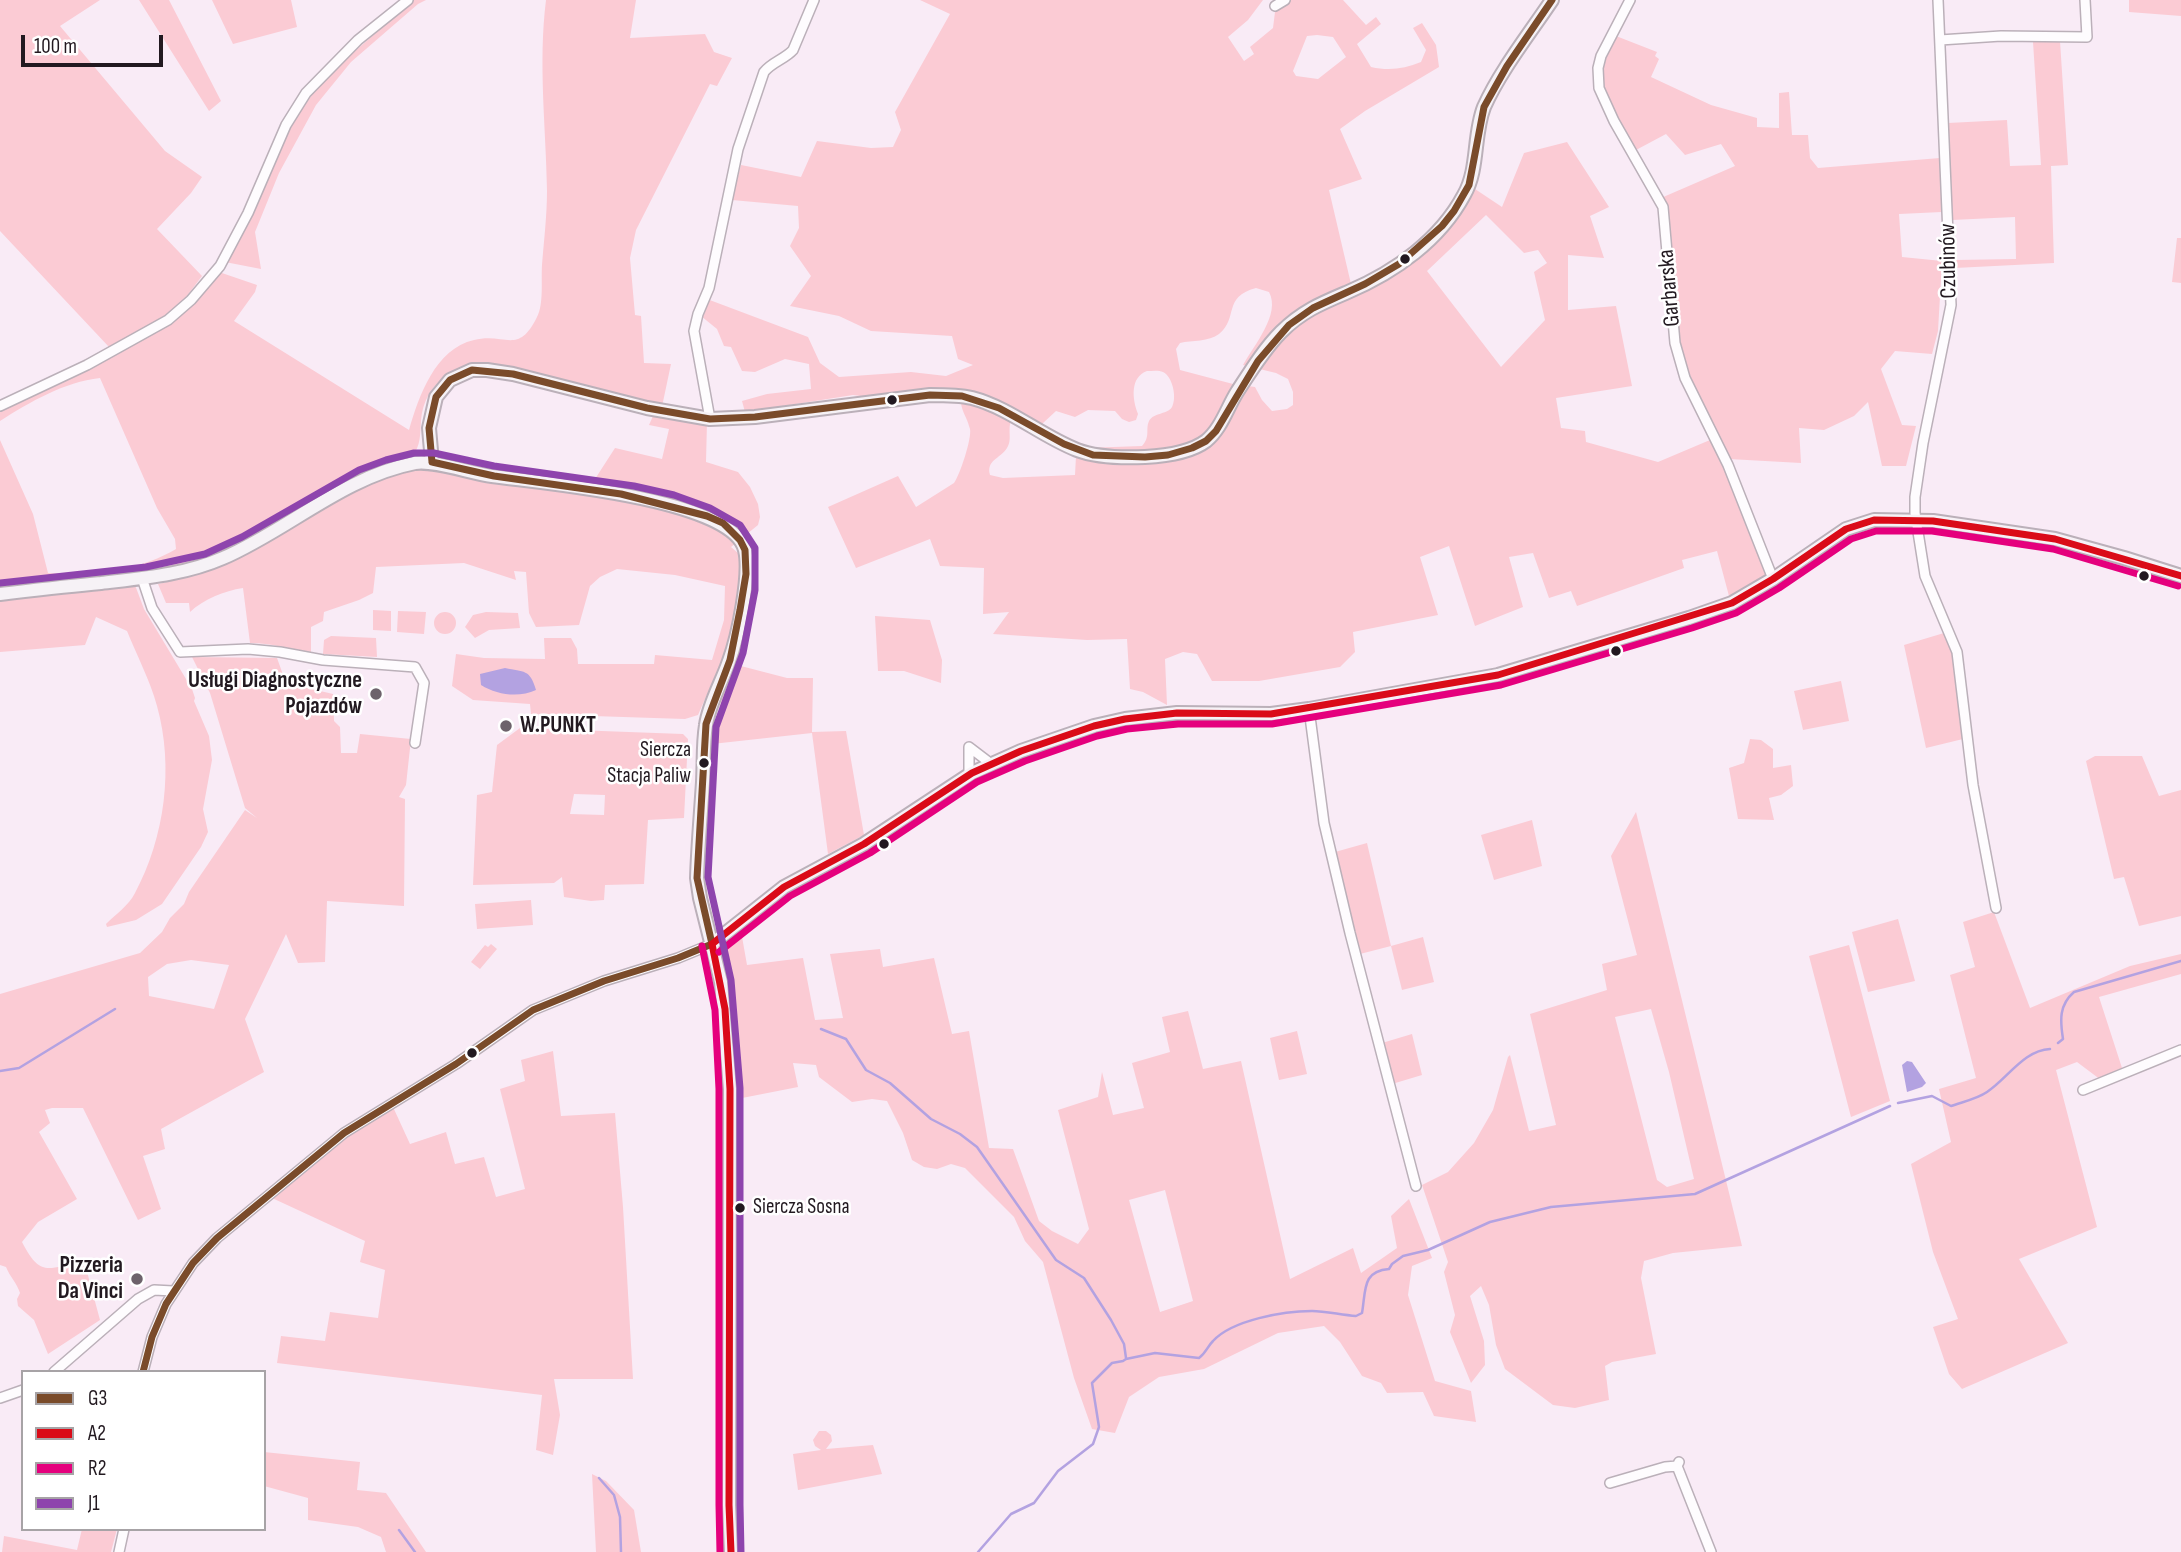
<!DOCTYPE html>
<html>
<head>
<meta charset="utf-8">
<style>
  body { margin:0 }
  #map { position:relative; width:2181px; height:1552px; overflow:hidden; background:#f9ebf6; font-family:"Sofia Sans Condensed",sans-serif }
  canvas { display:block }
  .legend { position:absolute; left:21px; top:1370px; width:245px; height:161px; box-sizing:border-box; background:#fff; border:2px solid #a7a3a6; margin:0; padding:9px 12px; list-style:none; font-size:21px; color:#221920 }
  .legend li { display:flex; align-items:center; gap:14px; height:35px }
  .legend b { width:35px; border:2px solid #a7a3a6 }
  .scale { position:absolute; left:21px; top:35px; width:142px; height:32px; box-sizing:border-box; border:4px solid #221920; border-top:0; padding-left:9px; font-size:21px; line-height:24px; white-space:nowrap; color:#221920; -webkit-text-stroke:5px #fff; paint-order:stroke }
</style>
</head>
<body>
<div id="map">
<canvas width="2181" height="1552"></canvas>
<ul class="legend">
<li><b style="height:9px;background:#7a4b2a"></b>G3</li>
<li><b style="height:9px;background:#da0b18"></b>A2</li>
<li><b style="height:9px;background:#e5007d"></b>R2</li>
<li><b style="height:9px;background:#8e44ad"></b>J1</li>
</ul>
<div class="scale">100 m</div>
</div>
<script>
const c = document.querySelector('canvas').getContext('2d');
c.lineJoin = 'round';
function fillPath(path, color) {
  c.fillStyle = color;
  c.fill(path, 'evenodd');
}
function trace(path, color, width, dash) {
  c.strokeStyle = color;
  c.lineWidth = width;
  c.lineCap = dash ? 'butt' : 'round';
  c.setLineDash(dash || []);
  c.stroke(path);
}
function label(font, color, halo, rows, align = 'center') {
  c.font = font + ' "Sofia Sans Condensed",sans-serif';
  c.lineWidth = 5;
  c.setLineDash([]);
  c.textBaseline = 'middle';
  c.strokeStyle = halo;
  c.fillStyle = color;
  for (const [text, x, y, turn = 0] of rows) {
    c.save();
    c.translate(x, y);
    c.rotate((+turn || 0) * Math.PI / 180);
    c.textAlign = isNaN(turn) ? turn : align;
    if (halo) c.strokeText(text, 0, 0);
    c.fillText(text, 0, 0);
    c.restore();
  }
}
fillPath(new Path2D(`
  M0 0H100L60 26 165 151 202 177 191 193 157 229 202 276 181 304 155 324 109 347 0 231Z
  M139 0H169L221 101 209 111Z
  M212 0H291L297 27 233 44Z
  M414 0H426L418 4 351 62 316 105 279 173 255 232 261 269 225 262 287 130 319 85 340 64Z
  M546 0H636L630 38 705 34 714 52 732 58 717 86 710 84 636 230 630 258 635 315 641 316 644 363 671 364 660 416 707 422 706 462 738 472 750 487 758 504 760 517 758 525 731 547 738 553 741 575 733 635 698 715 685 719 531 714 530 704 473 700 452 686 456 654 484 658 545 659 544 638H571L577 649 578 664H654L655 655 712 660 724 620 725 586 675 575 617 569 600 577 590 586 579 625 536 627 529 613 526 572 514 571 516 580 464 563 376 567 373 593 359 600 324 612 323 621 311 627V652C289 649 271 643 250 643L243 588C224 591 204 599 190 612L189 603H166L158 584 196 575 229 562 224 551 171 569 0 586V440L33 514 48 573C92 575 137 572 176 549L175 539 157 508 100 378C64 382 30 402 0 421V409L118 354 191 307 219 272 257 285 255 292 234 321 409 430C419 396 435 349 474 340 505 332 518 356 537 317 544 304 541 280 542 265 544 240 547 215 547 191 546 127 538 64 546 0ZM487 363 658 405 649 425 669 429 662 459 615 448 586 493 452 473 412 457C421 445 420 435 421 420 425 383 452 366 487 363Z
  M920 0H1263L1248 20 1228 37 1244 61 1254 54 1250 47 1273 28 1275 12 1290 0H1343L1366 25 1376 17 1381 24 1357 44 1371 67C1389 71 1404 69 1421 62L1426 50 1413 28 1422 23 1436 45 1439 67 1365 111 1340 129 1362 179 1329 190 1351 284 1356 293 1419 258 1465 201 1472 187 1502 207 1524 153 1567 142 1609 207 1590 216 1604 258 1568 255V310L1616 306 1632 386 1556 398 1561 428 1585 431 1586 442 1658 462 1710 440 1733 488 1766 575 1729 596 1717 551 1682 560 1684 568 1577 606 1571 591 1549 598 1533 553 1509 557 1523 607 1475 626 1449 546 1420 557 1438 615 1353 632 1355 652 1340 667 1259 681H1212L1197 654 1183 652 1165 659 1167 705 1143 692 1130 689 1127 639 1087 640 993 634 1009 612 983 614 984 568 940 566 930 539 856 568 828 507 898 476 916 507 954 483C960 475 972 438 970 429 966 413 958 409 962 391L868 397 853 395 745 412 742 401 767 394 811 389 809 364 785 359 755 372 742 371 731 347 724 346 717 329 701 316 707 299 808 337 820 363 839 377 911 372 946 376 973 365 958 359 952 336 871 331 839 316 790 306 811 276 790 246 799 228 798 206 732 200 741 165 801 177 817 141 871 148 893 147 901 130 895 112 950 14ZM1317 35 1333 37 1346 57 1318 79 1296 76 1293 71 1307 36ZM1486 215 1524 253 1538 250 1547 263 1534 272 1545 320 1501 367 1427 271ZM1256 288 1269 292C1281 314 1254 345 1243 365L1276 373 1288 379 1293 392V405L1287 409 1272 411 1262 400 1255 387 1233 384 1180 370 1176 349 1180 343C1192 340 1209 342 1219 334 1239 318 1222 297 1256 288ZM1147 371C1152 371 1159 370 1163 372 1173 377 1177 398 1172 407 1167 415 1154 412 1149 421 1145 430 1151 436 1142 446L1085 448 1076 456 1075 475 1003 478 990 475C986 460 1000 459 1007 448 1014 437 1004 428 1016 410L1042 424 1056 411 1075 417 1088 410 1115 411 1122 419 1129 422 1136 420 1138 414C1132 399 1130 377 1147 371Z
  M2129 0H2181V16L2129 12Z
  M1616 36 1657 52 1655 56 1659 59 1651 77 1711 105 1757 118V127L1779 128V93L1789 92 1792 135H1808L1810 158 1818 168 1940 158 1942 212 1899 214 1902 257 1942 261 1938 331 1932 354 1895 351 1881 369 1902 425 1916 426 1906 466H1882L1868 402 1854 416 1824 430 1799 428 1801 463 1729 459 1681 357 1674 280 1672 276 1661 198 1735 166 1721 144 1685 155 1666 134 1636 150C1625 131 1601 99 1600 77 1599 62 1609 48 1616 36Z
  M2060 41 2068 165 2051 166 2054 263 1955 268V260L2016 259 2015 217 1952 220 1948 123 2007 120 2010 166 2041 165 2033 42Z
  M2177 238H2181V283L2172 282Z
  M135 585 144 609 192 689 195 698 194 701 209 736 212 760 203 809 208 832 201 847 162 904 136 920 107 927 106 924C115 915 129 905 135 893 165 837 174 767 157 706 150 680 137 656 127 631L96 617 85 645 0 652V600Z
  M373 610 391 611V631L373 630Z
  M398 611 426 612 424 634 397 632Z
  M434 623a11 11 0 1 1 22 0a11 11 0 1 1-22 0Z
  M486 612 518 613 520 628 489 630 475 638 465 627 473 615Z
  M875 616 930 620 942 660 941 683 904 671H878Z
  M1944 633 1952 652 1963 739 1926 748 1904 645Z
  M331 636 376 638 377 657 323 654 324 640Z
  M192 657 277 658 286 683 333 694 334 721 340 727 341 753H357L360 734 411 739 406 785 399 797 405 799 404 906 327 901 325 962 298 963 286 934 245 1019 264 1072 161 1129 165 1149 143 1156 161 1209 138 1220 83 1108H52L45 1110 50 1123 39 1132 77 1199 38 1222 22 1242C40 1276 45 1269 79 1263L86 1268 100 1320 48 1354 34 1320 18 1306 17 1299 20 1293C17 1283 10 1277 6 1267L0 1265V994L140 953 162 932 170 918 184 904 189 892 245 810 257 818 245 808 210 693ZM191 960 229 965 214 1009 149 996 148 977 167 964Z
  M737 665 787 678H813L812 732 846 731 864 835 828 854 812 733 712 744 722 698Z
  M1841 681 1849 721 1803 730 1794 691Z
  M520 728 683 734 688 739 684 818 648 820 644 884 605 885 604 900 591 901 564 897 562 877 554 883 473 885 477 795 492 792 497 745ZM574 794 605 795 604 815 570 814Z
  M1750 739 1761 740 1773 749V768L1791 765 1793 786 1781 795 1769 798 1774 820 1738 819 1729 768 1744 763Z
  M2095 756H2142L2159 796 2181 790V916L2139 926 2124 877 2114 879 2086 761Z
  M1636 812 1742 1246 1673 1253 1644 1261 1641 1278 1656 1354 1612 1362 1605 1366 1609 1400 1575 1408 1553 1405 1505 1369 1496 1345 1489 1305 1481 1286 1470 1296 1484 1341 1485 1365 1471 1383 1450 1332 1455 1315 1444 1272 1448 1262 1422 1185 1448 1172 1474 1143 1493 1110 1508 1057 1510 1055 1529 1131 1556 1125 1530 1014 1607 990 1602 964 1637 955 1611 856ZM1651 1009 1669 1072 1694 1179 1667 1187 1657 1180 1615 1017Z
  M1532 820 1542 866 1494 880 1481 835Z
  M1367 843 1391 946 1423 937 1434 982 1402 990 1391 946 1360 954 1335 852Z
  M531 900 533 925 477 929 475 904Z
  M1994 912 2030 1008 2130 966 2181 954V974L2099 997 2122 1068 2101 1080 2077 1062 2056 1070 2097 1227 2019 1259 2068 1343 1962 1389 1949 1374 1933 1327 1958 1319 1933 1252 1911 1164 1951 1142 1939 1089 1976 1078 1950 975 1975 967 1963 922Z
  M1898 919 1915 981 1868 992 1852 932Z
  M741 931 747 965 803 958 815 1020 843 1018 830 954 880 949 883 967 934 958 952 1034 969 1031 989 1148 1013 1149 1039 1221 1052 1231 1078 1244 1089 1229 1058 1110 1098 1097 1102 1072 1113 1115 1144 1108 1132 1063 1170 1052 1162 1017 1188 1011 1203 1069 1241 1061 1290 1279 1353 1248 1361 1273 1397 1248 1391 1216 1409 1199 1432 1258 1412 1266 1408 1295 1435 1381 1471 1391 1476 1422 1434 1416 1423 1392 1387 1393 1381 1383 1362 1376 1340 1342 1324 1326 1278 1333 1204 1369 1159 1377 1129 1397 1115 1433 1092 1429 1074 1378 1043 1262 1025 1241 1014 1217 965 1168 951 1164 937 1169 924 1167 912 1160 903 1133 887 1101 872 1099 852 1102 819 1077 816 1065 793 1063 798 1087 737 1099 733 1019 722 949ZM1165 1190 1193 1301 1160 1312 1129 1200Z
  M491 944 497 949 480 969 471 962 485 945 488 947Z
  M1849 945 1890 1101 1851 1117 1809 956Z
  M1297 1031 1307 1074 1279 1080 1270 1038Z
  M1412 1034 1422 1075 1392 1084 1382 1043Z
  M553 1051 561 1116 615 1113 623 1207 633 1379H554L560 1415 553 1455 536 1450 542 1395 277 1363 281 1336 325 1341 330 1312 378 1318 385 1270 360 1262 365 1241 272 1198 321 1153 393 1107 410 1144 446 1132 455 1164 484 1157 496 1197 525 1189 500 1089 525 1081 521 1060Z
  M819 1431H826L831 1435 832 1441 826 1449 873 1445 882 1474 798 1490 793 1454 821 1450 815 1446 813 1440Z
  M264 1452 360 1462 357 1490 386 1493 426 1552H386L381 1537 358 1527 308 1520V1498L264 1486Z
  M592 1474 606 1481 634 1510 641 1552H596Z
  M82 1529H117L111 1552H2L4 1536 77 1550Z`), '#fbcbd4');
fillPath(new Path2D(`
  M505 668C524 672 530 669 536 690 519 698 497 695 481 685L480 674Z
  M1907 1061 1912 1062 1926 1083 1922 1087 1907 1092 1902 1065Z`), '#b3a2e1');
trace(new Path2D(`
  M821 1029 846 1039 866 1070 890 1083 931 1119 960 1134 977 1147 1056 1260 1084 1278 1111 1320 1124 1344 1126 1358
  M2058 1043 2063 1039C2060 1020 2059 1005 2074 992L2181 961
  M0 1071 19 1068 115 1009
  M1898 1103 1932 1096 1951 1106C1962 1102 1977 1099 1987 1092 2007 1079 2024 1050 2050 1049
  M599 1478 614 1495 620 1517 621 1552
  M399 1530 415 1552
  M978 1552 1011 1514 1034 1503 1058 1471 1093 1444 1099 1427 1092 1383 1112 1363 1123 1361 1126 1359 1155 1353 1199 1358C1206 1353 1207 1347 1213 1341 1232 1320 1284 1311 1312 1311 1326 1311 1341 1315 1356 1316L1362 1313C1366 1290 1362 1271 1389 1269L1392 1264 1403 1256 1428 1250 1490 1222 1551 1207 1695 1194 1890 1106`), '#b3a2e1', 2.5);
const street = new Path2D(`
  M1630 0 1601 56 1598 68 1599 88 1614 121 1663 207 1675 343 1685 378 1728 465 1773 579
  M1938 0 1951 305 1923 443 1915 497V513L1925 576 1957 652 1973 785 1996 908
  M1275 6 1285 0
  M1940 40 2001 36 2087 37 2085 0
  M0 406 87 365 168 320 191 300 220 266 248 213 286 125 306 93 358 40 408 0
  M710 419 694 331 698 314 709 288 738 149 764 72C772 62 785 59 793 50L814 0
  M142 578 152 608 180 652 248 649 280 652 323 660 415 667 424 683 415 743
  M1309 709 1324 823 1350 933 1416 1186
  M969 775V747L990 763
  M2083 1090 2181 1050
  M54 1372 138 1299 154 1290 173 1291
  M143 1372 152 1337 166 1304 193 1263 217 1238 344 1133 456 1064 533 1010 604 981 678 958 712 944
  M0 1398 23 1390
  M1679 1462 1677 1466 1711 1552
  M1610 1483 1665 1467 1677 1466
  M119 1552 124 1529`);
const secondary = new Path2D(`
  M432 462 429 428 436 397 450 380 472 370H487L513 374 647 408 710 419 755 417 930 395C944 395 959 395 972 398 1010 408 1041 436 1077 450 1098 458 1123 458 1145 457 1164 456 1190 453 1206 441 1221 429 1227 408 1237 392 1250 372 1264 349 1281 332 1302 311 1322 303 1348 292 1395 272 1440 240 1464 195 1479 169 1473 135 1484 107 1500 71 1530 33 1552 0
  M0 594C34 590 67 586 101 583 143 578 184 575 223 558 288 530 343 477 415 463 434 460 470 473 492 476 540 483 732 498 745 550 751 574 738 637 729 661 722 682 709 703 706 725 703 743 704 763 703 782 701 814 698 846 697 878L700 898 721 982 730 1089 729 1505 731 1552
  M712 944 784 887 864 844 972 773 1021 751 1094 726 1125 719 1177 713 1271 714 1309 709 1498 675 1689 618 1732 603 1773 579 1846 529 1874 520 1933 521 2055 539 2124 558 2181 576`);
trace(street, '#bbb0b9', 12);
trace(secondary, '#bbb0b9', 16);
trace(street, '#fefcfe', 9);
trace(secondary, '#f6f2f6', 12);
trace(new Path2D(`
  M432 462 429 428 436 397 450 380 472 370 513 374 647 408 710 419 755 417 930 395 962 396 999 408 1064 444 1093 455 1145 457 1168 455 1192 448 1206 441 1216 431 1258 361 1289 325 1313 308 1365 284 1399 264 1442 226 1454 211 1469 185 1484 107 1507 66 1552 0
  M432 462 494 476 621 494 707 516 723 523 740 540 745 550 746 574 740 610 730 660 706 724 697 878 712 944
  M143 1372 152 1337 166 1304 193 1263 217 1238 344 1133 456 1064 533 1010 604 981 678 958 712 944`), '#7a4b2a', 7);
trace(new Path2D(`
  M712 944 784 887 864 844 972 773 1021 751 1094 726 1125 719 1177 713 1271 714 1498 675 1732 603 1773 579 1846 529 1874 520 1933 521 2055 539 2181 576
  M712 944 725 1009 730 1089 729 1505 731 1552`), '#da0b18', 7);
trace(new Path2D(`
  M702 946 715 1010 719 1089V1505L720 1552
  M719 952 790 896 870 853 977 782 1025 761 1097 736 1127 729 1178 724H1272L1501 685 1692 628 1736 613 1779 588 1851 539 1876 531H1932L2053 549 2178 586`), '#e5007d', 7);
trace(new Path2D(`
  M0 583 146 567 205 554 242 537 359 470 386 460 414 453H434L494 466 634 486 674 495 710 508 740 525 755 548V590L743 653 716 727 708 877 731 980 740 1088V1505L741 1552`), '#8e44ad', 7);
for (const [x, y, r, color] of [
  [1405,259,6,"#221920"],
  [892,400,6,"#221920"],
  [2144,576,6,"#221920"],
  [1616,651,6,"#221920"],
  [376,694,7,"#6d626b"],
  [506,726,7,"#6d626b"],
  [704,763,6,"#221920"],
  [884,844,6,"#221920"],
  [472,1053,6,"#221920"],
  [740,1208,6,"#221920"],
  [137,1279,7,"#6d626b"]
]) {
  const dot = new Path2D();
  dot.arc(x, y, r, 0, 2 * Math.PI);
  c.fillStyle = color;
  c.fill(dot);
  trace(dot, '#fff', 2.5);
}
label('21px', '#221920', '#fff', [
  ["Siercza",691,751],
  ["Stacja Paliw",691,777],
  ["Siercza Sosna",753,1208,"left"]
], 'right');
label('23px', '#221920', '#fff', [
  ["Czubinów",1949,261,-91],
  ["Garbarska",1670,288,-95]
]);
label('bold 23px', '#221920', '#fff', [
  ["Usługi Diagnostyczne",362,681],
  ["Pojazdów",362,707],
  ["W.PUNKT",520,726,"left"],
  ["Pizzeria",123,1266],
  ["Da Vinci",123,1292]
], 'right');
</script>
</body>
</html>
